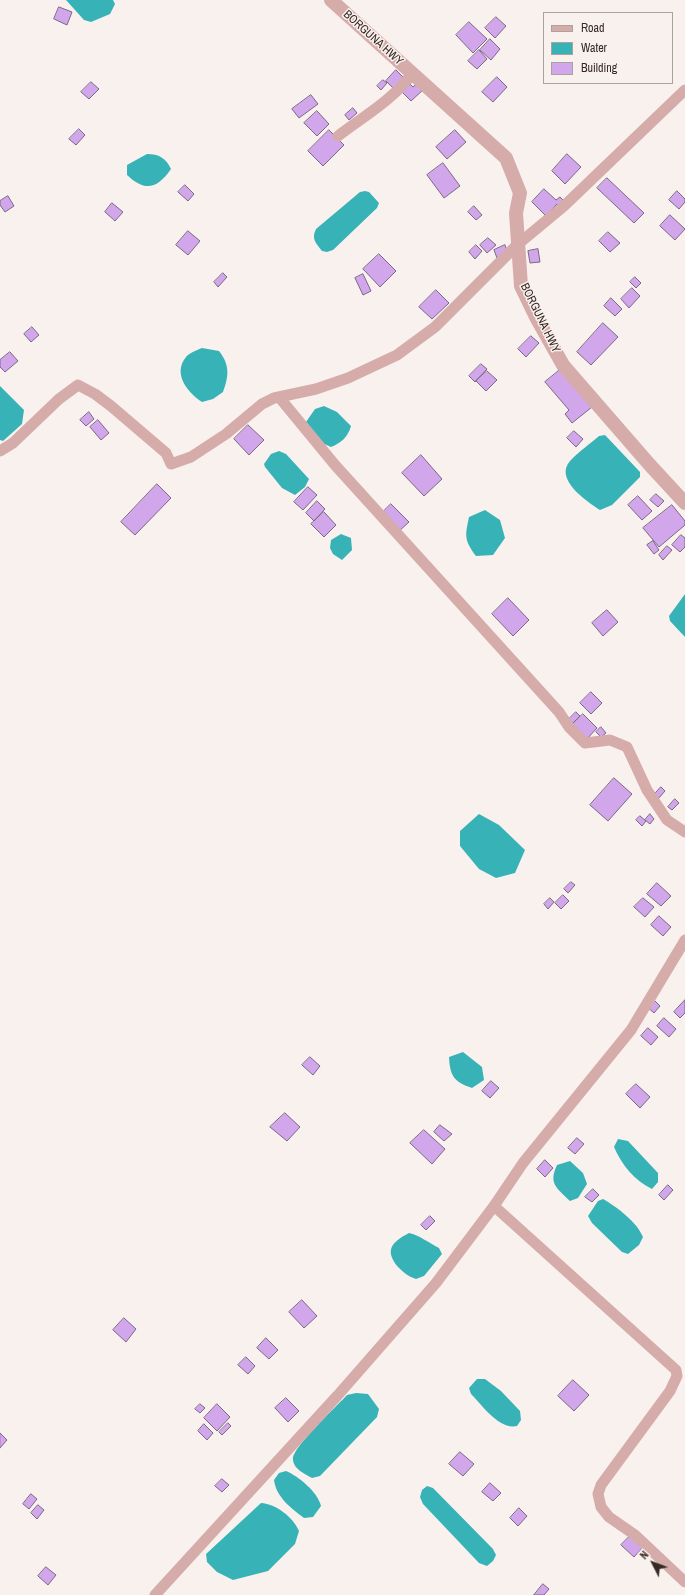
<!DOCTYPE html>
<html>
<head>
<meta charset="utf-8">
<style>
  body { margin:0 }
  #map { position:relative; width:685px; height:1595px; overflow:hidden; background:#f9f1ee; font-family:"Archivo Narrow",sans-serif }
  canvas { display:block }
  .legend { position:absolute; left:543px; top:12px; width:130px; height:72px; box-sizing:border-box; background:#f9f1ee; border:1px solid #aba19d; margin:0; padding:5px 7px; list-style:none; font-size:12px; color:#372923 }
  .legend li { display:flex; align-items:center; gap:8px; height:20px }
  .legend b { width:20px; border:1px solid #aba19d }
  .north { position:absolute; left:633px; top:1543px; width:40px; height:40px; -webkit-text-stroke:3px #f9f1ee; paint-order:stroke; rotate:312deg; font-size:11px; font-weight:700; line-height:16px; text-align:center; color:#372923 }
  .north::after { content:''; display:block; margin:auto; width:14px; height:18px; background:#372923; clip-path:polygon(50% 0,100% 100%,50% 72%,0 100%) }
</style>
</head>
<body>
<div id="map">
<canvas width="685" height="1595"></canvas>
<ul class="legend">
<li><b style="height:5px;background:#d5acaa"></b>Road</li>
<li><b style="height:11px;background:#37b3b8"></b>Water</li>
<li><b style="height:11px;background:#d1a6ea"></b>Building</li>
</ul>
<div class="north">N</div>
</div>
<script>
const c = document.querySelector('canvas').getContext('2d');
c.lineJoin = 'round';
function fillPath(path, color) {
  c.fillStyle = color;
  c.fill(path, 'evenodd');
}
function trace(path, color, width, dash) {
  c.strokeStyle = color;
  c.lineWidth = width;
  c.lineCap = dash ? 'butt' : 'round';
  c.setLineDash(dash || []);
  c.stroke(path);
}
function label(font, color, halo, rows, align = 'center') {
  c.font = font + ' "Archivo Narrow",sans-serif';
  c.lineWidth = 3;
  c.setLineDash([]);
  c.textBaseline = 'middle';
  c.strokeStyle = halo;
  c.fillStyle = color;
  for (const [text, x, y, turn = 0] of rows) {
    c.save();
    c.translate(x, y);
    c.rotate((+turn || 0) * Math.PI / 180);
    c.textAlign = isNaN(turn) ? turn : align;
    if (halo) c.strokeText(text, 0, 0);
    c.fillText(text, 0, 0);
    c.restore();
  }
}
fillPath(new Path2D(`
  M66 0H113L115 4 110 14 91 22 84 20Z
  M147 154C159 154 166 158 171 169 157 189 145 192 127 175V165Z
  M365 191 369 192 379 203 377 208 333 250 327 252 322 251C316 243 311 239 316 229L360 192Z
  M202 348 219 351C230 365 229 376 223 392L213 399 202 402C188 393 172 374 186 357 189 353 197 350 202 348Z
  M0 386 24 410 22 424 3 441 0 440Z
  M324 406 337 412 351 426C348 437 341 443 331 447L322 443 306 422 315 409Z
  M605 435 640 472V477L612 505 600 510C586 501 554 479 570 461 578 452 590 444 599 436Z
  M279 451 286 454 309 479 305 487 295 495 282 488 265 467 264 464 271 454Z
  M485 510 500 520 505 538 493 555 476 556C464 540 465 536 469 517Z
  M341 534 351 538 352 550 342 560 333 554 330 548 331 540Z
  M685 594V637L670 621 669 616Z
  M479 814 499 825 525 850 515 873 496 878 479 869 460 846V831Z
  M463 1052 482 1067 484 1080 472 1088C454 1082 450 1076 449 1057Z
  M618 1139 628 1141 658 1173V1182L652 1189C635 1181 621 1164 614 1147Z
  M570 1161 583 1173 587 1184 578 1198 570 1201C557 1188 548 1184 557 1165Z
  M603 1199C617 1207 637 1222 643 1237L639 1245 628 1254 622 1252 592 1223 588 1216 598 1201Z
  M409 1233C419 1235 429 1243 439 1248L442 1254 424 1276 416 1279C409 1277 403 1272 398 1267 384 1250 392 1242 409 1233Z
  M477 1379H485L501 1391 520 1411 521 1420 517 1426C499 1430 482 1405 471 1394L469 1388Z
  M356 1393 368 1394 379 1409 377 1417 320 1476 312 1478C305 1474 293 1469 293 1459 292 1448 338 1405 347 1395Z
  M286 1471C298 1476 318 1492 321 1506L313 1517 304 1518C291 1508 276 1497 274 1480L279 1473Z
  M427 1486 433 1488 493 1549 496 1555 493 1561 487 1566 479 1563 423 1504 420 1497 422 1490Z
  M261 1503C276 1504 293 1517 299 1531L295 1544 268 1571 233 1580 217 1572 207 1562 206 1554Z`), '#37b3b8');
const building = new Path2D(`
  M59 7 72 12 67 25 54 19Z
  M496 17 506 26 495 38 485 28Z
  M469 22 487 39 473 53 456 35Z
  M490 39 500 49 491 60 480 50Z
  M479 50 487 59 477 69 468 61Z
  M396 70 405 79 395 90 386 81Z
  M497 77 507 87 493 102 482 92Z
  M383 80 387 83 381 90 377 86Z
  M91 82 99 89 89 99 81 92Z
  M408 82 413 87 418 83 424 89 411 101 400 90Z
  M311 95 318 104 299 118 292 109Z
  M353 108 357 113 349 120 345 115Z
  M317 111 329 124 317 136 304 123Z
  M79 129 85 135 76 145 69 139Z
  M329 130 344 145 323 166 308 151Z
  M455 130 466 142 447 159 436 147Z
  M567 154 581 167 565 184 552 171Z
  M443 163 460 186 444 198 427 175Z
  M607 178 644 213 634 223 597 188Z
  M185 185 194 194 188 201 178 192Z
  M544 189 556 200 560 197 564 201 559 207 557 204 546 216 532 202Z
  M677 191 685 199V202L679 209 669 200Z
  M8 196 14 206 5 212 0 205V201Z
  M112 203 123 212 115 221 105 212Z
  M474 206 482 215 476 220 468 212Z
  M670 215 685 229 675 240 660 226Z
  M188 231 200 241 188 255 176 245Z
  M608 232 620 243 610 252 599 241Z
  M488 238 496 245 487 253 480 245Z
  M476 245 482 251 475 259 469 252Z
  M505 245 508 253 497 258 494 250Z
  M538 249 540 262 530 263 528 251Z
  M379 254 396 271 380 287 363 269Z
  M223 273 227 277 218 287 214 282Z
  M363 274 371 291 363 295 355 278Z
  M635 277 641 283 636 288 630 282Z
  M632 288 640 296 629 308 621 299Z
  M436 290 449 303 432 319 419 307Z
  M611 298 622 309 615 316 604 306Z
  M603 323 618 337 591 365 577 352Z
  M32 327 39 335 31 342 24 334Z
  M531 336 539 343 526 357 518 349Z
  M10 352 18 361 5 372 0 367V360Z
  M481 364 487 369 475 382 469 376Z
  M561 369 592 407 572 423 565 414 569 410 545 382Z
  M487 371 497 380 486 391 476 381Z
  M89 412 94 419 86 426 80 420Z
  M98 420 109 433 101 440 90 427Z
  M248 425 264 440 249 455 234 439Z
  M574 431 583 439 576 447 567 438Z
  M421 455 442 479 424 496 402 473Z
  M157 484 171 498 135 535 121 522Z
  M308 487 317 495 303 510 294 502Z
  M656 494 664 501 658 507 650 500Z
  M638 496 652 511 642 520 628 505Z
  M317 501 325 509 314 521 306 513Z
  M391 504 409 522 398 532 381 514Z
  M672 505 685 521V525L659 547 643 528Z
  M324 512 336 525 324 537 311 524Z
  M681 535 685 538V547L680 552 672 545Z
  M653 541 659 550 654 554 647 545Z
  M667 546 672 550 663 560 659 555Z
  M508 598 529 620 513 636 492 614Z
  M607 610 618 622 603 636 592 623Z
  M591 692 602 703 591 714 580 703Z
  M576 712 580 716 571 725 567 721Z
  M583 714 597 728 586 740 572 725Z
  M601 727 606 733 601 737 596 732Z
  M614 778 632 794 608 821 590 805Z
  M661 787 665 791 658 799 654 795Z
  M675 799 679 803 672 810 668 807Z
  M650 814 654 819 650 824 645 820Z
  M640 816 646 821 642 826 636 820Z
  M571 882 575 885 568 893 564 889Z
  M657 883 671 896 661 906 647 894Z
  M563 895 569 901 561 909 555 903Z
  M550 898 554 902 548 909 544 904Z
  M643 898 654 907 645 917 634 907Z
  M659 916 671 927 663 936 651 925Z
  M653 999 660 1006 654 1013 646 1006Z
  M685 1000V1013L680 1018 674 1012Z
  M664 1018 676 1029 669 1037 657 1026Z
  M648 1028 658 1037 651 1045 641 1036Z
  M310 1057 320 1066 313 1075 302 1065Z
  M491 1081 499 1088 490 1098 482 1091Z
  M636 1084 650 1097 640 1108 626 1094Z
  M285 1113 300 1127 287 1141 270 1127Z
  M440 1125 452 1134 444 1141 434 1132Z
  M424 1130 445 1149 432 1164 410 1143Z
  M577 1138 584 1144 575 1154 568 1148Z
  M545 1160 553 1168 545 1177 537 1169Z
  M668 1185 673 1190 664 1200 659 1195Z
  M593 1189 599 1195 592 1202 585 1197Z
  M430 1216 435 1221 426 1230 421 1225Z
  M302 1300 317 1316 304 1328 289 1312Z
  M124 1318 136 1329 126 1342 113 1330Z
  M266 1338 278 1350 269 1359 257 1348Z
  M246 1357 255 1366 248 1374 238 1365Z
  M573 1380 589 1395 574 1411 558 1396Z
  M286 1398 299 1411 288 1422 275 1408Z
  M200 1404 205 1408 200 1413 195 1409Z
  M217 1404 230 1417 217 1431 204 1418Z
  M228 1423 231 1426 222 1435 219 1432Z
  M204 1424 213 1433 207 1440 198 1431Z
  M0 1433 7 1440 0 1448Z
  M460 1452 474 1464 463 1476 449 1464Z
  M222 1479 229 1485 222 1492 215 1486Z
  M490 1483 501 1493 493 1501 482 1492Z
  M31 1494 37 1499 29 1509 23 1504Z
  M38 1505 44 1510 37 1519 31 1513Z
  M519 1508 527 1516 518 1526 510 1518Z
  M631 1535 644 1546 634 1557 621 1545Z
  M46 1567 56 1575 48 1585 38 1576Z
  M543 1584 549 1589 544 1595H534Z`);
fillPath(building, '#d1a6ea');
trace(building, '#7a6885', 1);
trace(new Path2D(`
  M338 136C360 119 397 97 412 73
  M279 397 335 465 559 712 569 727 585 743 610 740 627 747 647 790 667 820 685 832
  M0 451 13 443 59 399 78 385 95 394 111 406 166 453 171 464 191 457 226 434 262 404 274 398 316 389 348 378 397 355 435 327 517 245 564 206 685 90
  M494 1206 676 1370 677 1376 670 1391 601 1485 598 1494 601 1507 609 1517 635 1535 685 1582
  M155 1595 338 1395 436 1283 494 1206 523 1163 631 1030 685 940`), '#d5acaa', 11);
trace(new Path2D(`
  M331 0 506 158 520 193 516 213 521 286 536 317 563 365 649 464 685 503`), '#d5acaa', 14);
label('12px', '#372923', '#f9f1ee', [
  ["BORGUNA HWY",373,38,42],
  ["BORGUNA HWY",540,318,64]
]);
</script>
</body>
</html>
